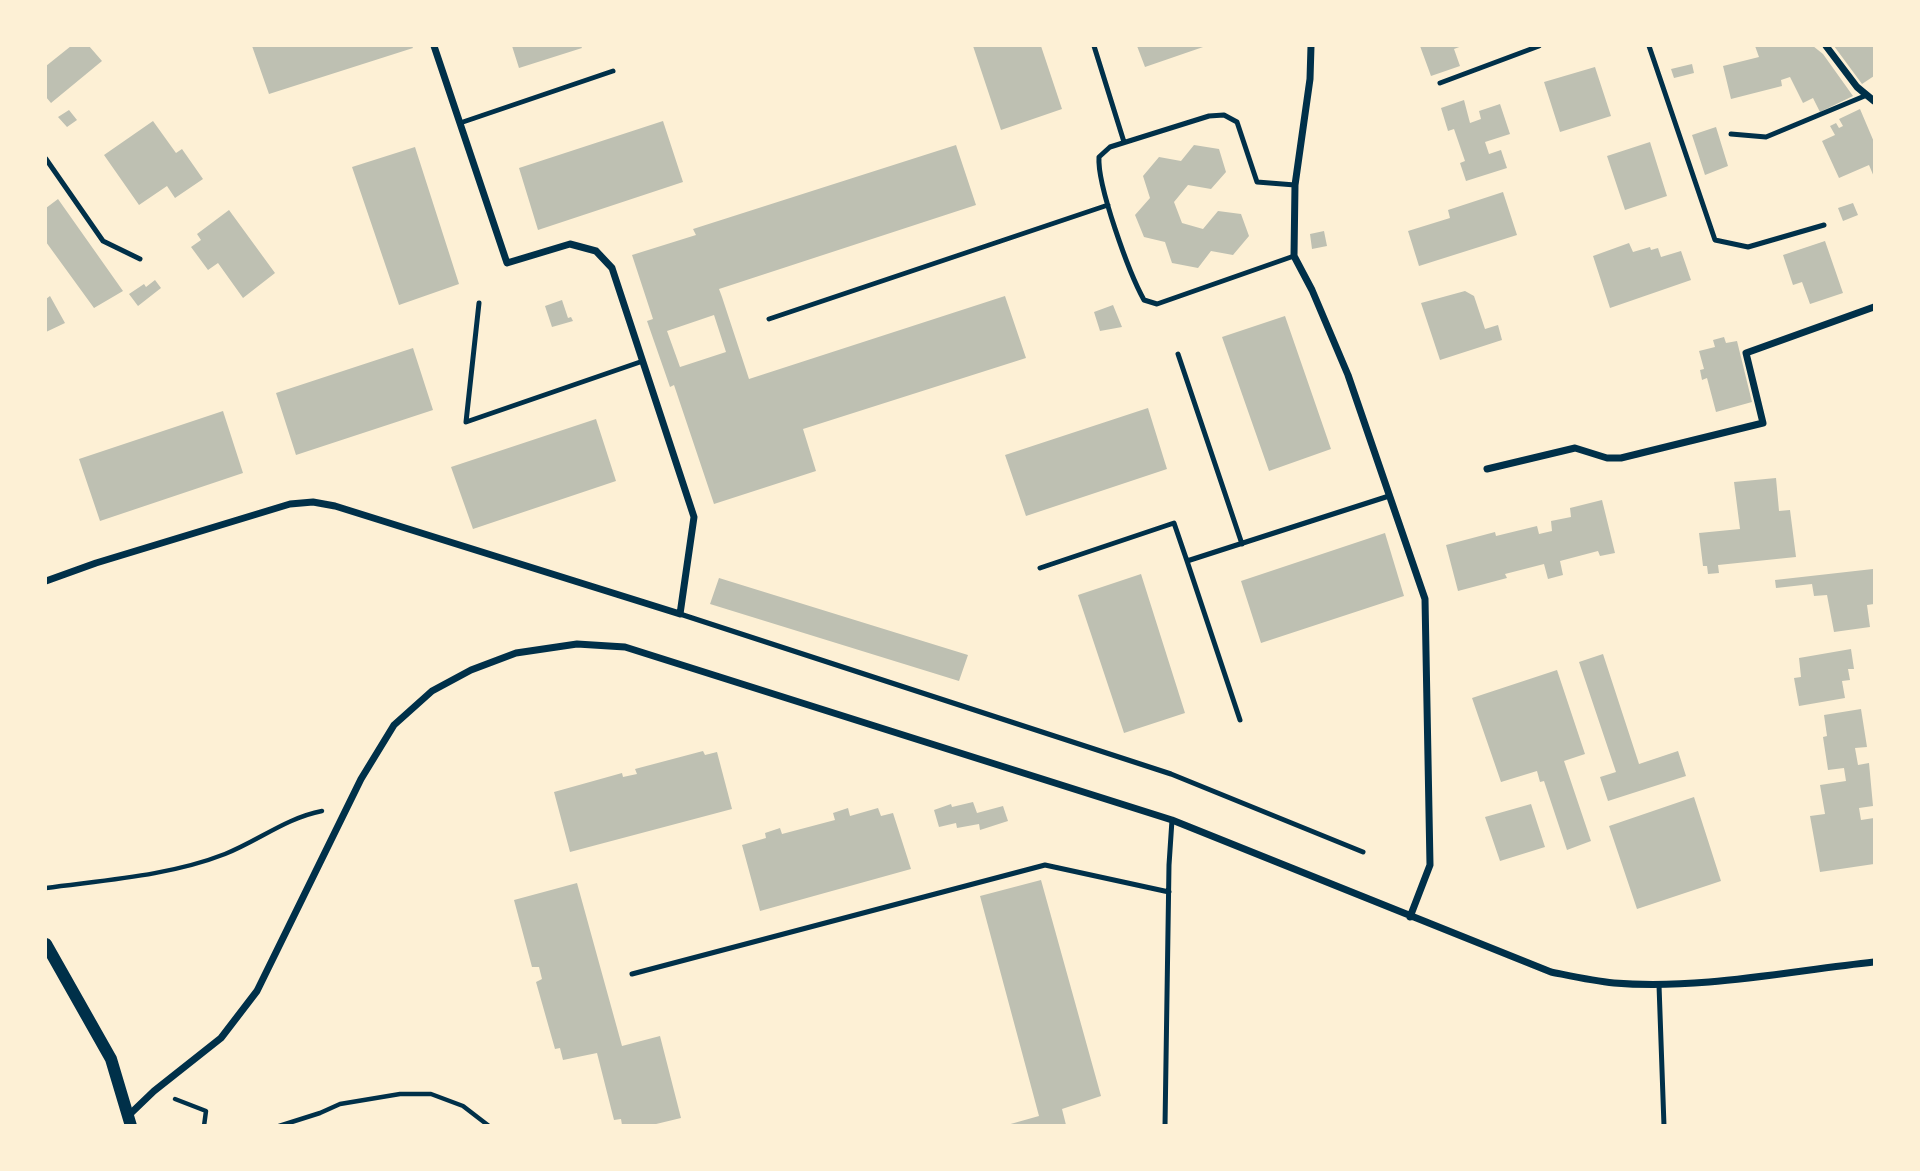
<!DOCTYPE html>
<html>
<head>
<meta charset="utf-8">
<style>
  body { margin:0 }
  #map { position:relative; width:1920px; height:1171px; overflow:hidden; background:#fdf0d5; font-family:"IBM Plex Sans",sans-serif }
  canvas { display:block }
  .frame { position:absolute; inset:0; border:47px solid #fdf0d5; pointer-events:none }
</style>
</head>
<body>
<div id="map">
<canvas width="1920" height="1171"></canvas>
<div class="frame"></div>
</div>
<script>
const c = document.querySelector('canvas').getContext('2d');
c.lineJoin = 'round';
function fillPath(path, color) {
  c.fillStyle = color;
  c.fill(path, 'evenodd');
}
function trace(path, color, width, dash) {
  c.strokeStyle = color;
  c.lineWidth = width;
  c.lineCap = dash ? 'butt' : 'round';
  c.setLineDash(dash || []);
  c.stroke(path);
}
fillPath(new Path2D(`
  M71 46H89L102 61 51 103 46 97V66Z
  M252 46H412L413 48 269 94Z
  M512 46H581L582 48 519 68Z
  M973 46H1041L1062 109 1001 130Z
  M1137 46H1206L1145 67Z
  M1420 46H1462L1454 49 1460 66 1431 76Z
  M1755 46H1813L1823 54 1853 96 1820 112 1813 98 1803 103 1790 77 1781 80 1782 86 1731 99 1723 66 1759 57Z
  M1834 46H1874V76L1862 84Z
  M1692 64 1694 73 1674 78 1671 69Z
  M1595 67 1611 116 1560 132 1544 82Z
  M1464 100 1470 123 1481 119 1479 111 1500 104 1510 134 1485 142 1489 154 1501 150 1507 168 1466 181 1460 163 1465 161 1454 129 1448 131 1441 108Z
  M1860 109 1874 142V177L1869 165 1839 178 1822 141 1835 135 1830 126 1836 123 1839 128 1843 126 1839 119Z
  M69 110 77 120 67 127 58 117Z
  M153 121 176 153 182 149 203 179 175 198 167 186 139 205 104 155Z
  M663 121 683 182 538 230 519 168Z
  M1716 127 1728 166 1705 175 1692 135Z
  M1650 142 1667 196 1625 210 1607 156Z
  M956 145 976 205 719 289 722 297 749 379 1005 296 1026 358 803 429 816 471 714 504 674 385 670 387 647 321 653 319 632 255 696 235 693 229ZM714 315 726 352 680 367 667 331Z
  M1194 145 1219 149 1226 172 1211 189 1188 185 1174 202 1182 223 1203 229 1218 211 1241 214 1249 236 1233 255 1211 251 1198 268 1172 263 1165 242 1144 237 1135 215 1150 198 1143 176 1159 157 1181 161Z
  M415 147 459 284 399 305 352 167Z
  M1503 192 1517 235 1419 266 1408 231 1450 218 1448 210Z
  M58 199 123 291 94 308 46 242V208Z
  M1853 203 1858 215 1843 221 1838 208Z
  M229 210 275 273 243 298 218 263 208 270 191 247 201 240 197 234Z
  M1324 231 1327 246 1312 249 1310 234Z
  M1825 241 1843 293 1810 304 1802 282 1793 285 1783 255Z
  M1629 243 1633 252 1650 247 1651 250 1658 248 1661 257 1681 251 1691 280 1610 308 1593 256Z
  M155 280 161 288 138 306 129 294 144 284 146 287Z
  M1465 291 1474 296 1485 329 1498 325 1502 340 1440 360 1421 303Z
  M50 296 65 323 46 332V299Z
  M562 300 568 318 571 317 573 321 552 327 545 306Z
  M1113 305 1122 327 1100 331 1094 312Z
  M1285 316 1331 449 1269 471 1222 337Z
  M1724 337 1726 343 1737 341 1752 402 1716 412 1707 378 1702 380 1700 370 1704 369 1699 351 1715 347 1713 340Z
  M413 348 433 410 296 455 276 393Z
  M1148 408 1167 469 1026 516 1005 455Z
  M223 411 243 473 100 521 79 459Z
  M596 419 616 481 473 529 451 467Z
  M1776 478 1779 511 1790 510 1796 557 1718 565 1719 573 1708 574 1707 566H1703L1699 533 1740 529 1734 482Z
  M1602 500 1615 553 1600 556 1598 551 1560 561 1563 575 1548 579 1544 564 1505 574 1507 578 1458 591 1446 545 1495 532 1496 536 1537 526 1539 534 1552 531 1551 521 1571 517 1570 508Z
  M1385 533 1404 596 1261 643 1241 581Z
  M1873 569 1874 604 1867 605 1870 627 1834 632 1827 595 1814 596 1812 584 1776 588 1775 580Z
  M1141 574 1185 713 1124 733 1078 595Z
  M719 578 968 655 959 681 710 604Z
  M1851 649 1854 669H1848L1850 680 1842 681 1845 698 1799 706 1794 678 1801 677 1799 658Z
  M1603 654 1639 764 1678 751 1686 776 1608 801 1600 777 1616 772 1579 662Z
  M1557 670 1585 754 1564 761 1591 841 1567 850 1544 781 1540 782 1537 771 1501 782 1472 698Z
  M1861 709 1867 747 1855 748 1858 765 1869 763 1873 806 1859 808 1861 820 1874 818V864L1820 872 1810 816 1825 814 1820 785 1846 781 1844 768 1828 770 1823 737 1827 736 1824 715Z
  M703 751 705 755 717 752 732 809 570 852 554 792 622 773 623 777 637 774 635 769Z
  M1694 797 1721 881 1637 909 1609 826Z
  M973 802 977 813 1003 806 1008 821 980 830 979 824 957 828 956 823 939 827 934 810 951 804 952 807Z
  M1531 804 1545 847 1500 861 1485 817Z
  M848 808 850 816 878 808 881 816 893 813 911 869 760 911 742 845 766 838 765 833 780 828 782 834 835 820 833 813Z
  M1041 880 1101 1096 1062 1109 1066 1125H1007L1039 1116 980 896Z
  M577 883 622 1046 660 1036 681 1118 652 1125H622L621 1119 614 1120 597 1053 563 1060 560 1048 555 1049 536 982 542 979 539 967H532L514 900Z`), '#bec0b2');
trace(new Path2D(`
  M46 888C104 880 169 876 225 854 258 841 286 818 322 811
  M175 1099 206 1111 204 1126
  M279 1126 320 1113 340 1104 400 1094H431L463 1106 489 1126`), '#003049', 4.5);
trace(new Path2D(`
  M1094 46 1124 142
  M1649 46 1715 240 1748 247 1824 225
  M1440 83 1539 46
  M460 123 613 71
  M1731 134 1766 137 1867 95
  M46 159 103 241 140 259
  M1294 256 1157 304 1144 300C1129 273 1097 185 1099 157L1110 147 1209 116 1224 115 1237 122 1257 182 1295 185
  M479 303 466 422 643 361
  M769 319 1108 205
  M1178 354 1242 544
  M1187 561 1240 720
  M1040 568 1174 523 1187 561 1389 496
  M680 614 1171 774 1363 852
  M632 974 1045 865 1169 892
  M1659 985 1664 1126
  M1165 1126 1169 865 1172 820`), '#003049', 5);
trace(new Path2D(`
  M1311 46 1310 79 1295 185 1294 256 1312 290 1348 375 1425 599 1430 865 1410 917
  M1826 46 1857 87 1874 101
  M1487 469 1575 448 1607 458H1621L1763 423 1746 353 1874 307
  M46 581 96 563 290 504 313 502 335 506 680 614 694 517 612 268 596 251 570 244 507 263 434 46
  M129 1115 154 1091 221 1038 257 991 361 779 394 725 432 691 471 670 516 653 577 644 625 647 1172 820 1551 972C1571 976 1593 981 1614 983 1700 990 1789 971 1874 962`), '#003049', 7);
trace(new Path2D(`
  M46 944 111 1059 131 1126`), '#003049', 12);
</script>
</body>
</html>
